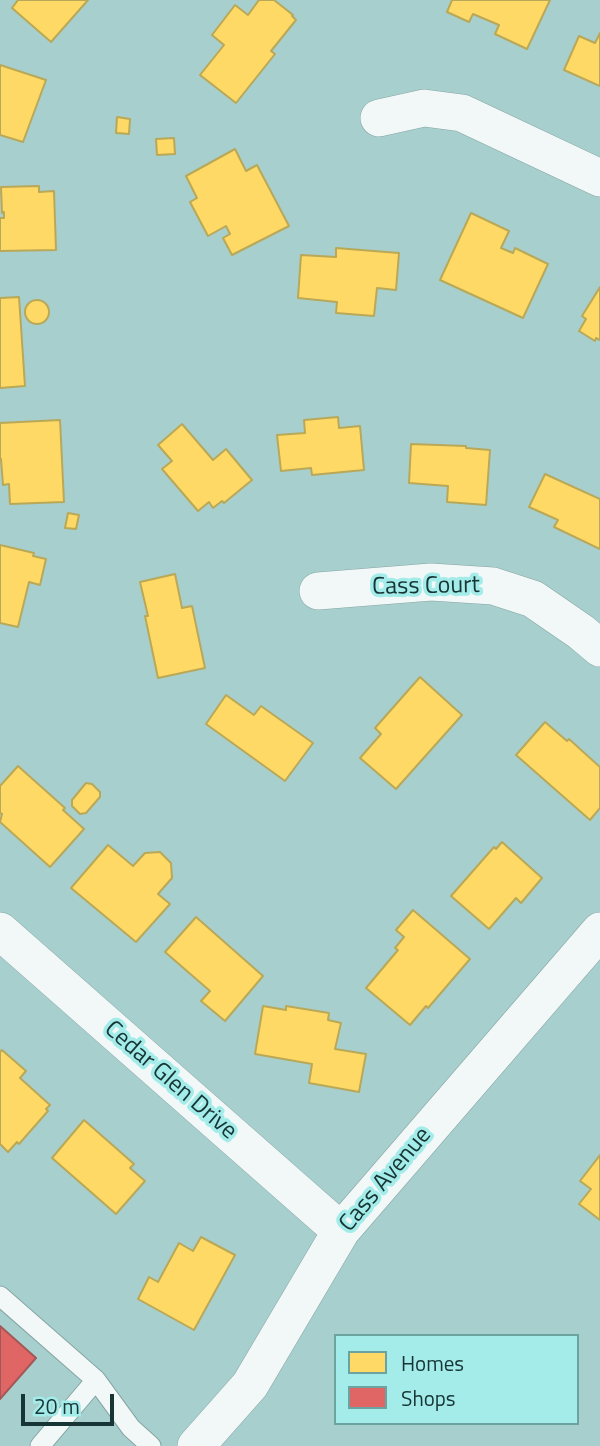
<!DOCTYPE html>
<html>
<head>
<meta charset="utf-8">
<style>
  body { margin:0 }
  #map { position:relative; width:600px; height:1446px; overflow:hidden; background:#a7cfcd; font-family:"Titillium Web",sans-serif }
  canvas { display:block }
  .legend { position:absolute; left:334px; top:1334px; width:245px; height:91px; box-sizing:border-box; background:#a3ece9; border:2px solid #6ba3a1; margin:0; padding:9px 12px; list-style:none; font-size:21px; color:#173534 }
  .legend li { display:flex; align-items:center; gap:14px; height:35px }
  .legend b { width:35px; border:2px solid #6ba3a1 }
  .scale { position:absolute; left:21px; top:1394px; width:93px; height:32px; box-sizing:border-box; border:4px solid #173534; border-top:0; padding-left:9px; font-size:21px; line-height:24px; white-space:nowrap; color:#173534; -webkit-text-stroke:5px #a3ece9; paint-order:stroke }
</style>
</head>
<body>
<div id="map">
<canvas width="600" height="1446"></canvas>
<ul class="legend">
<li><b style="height:19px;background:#ffd966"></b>Homes</li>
<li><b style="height:19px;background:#e06666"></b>Shops</li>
</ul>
<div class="scale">20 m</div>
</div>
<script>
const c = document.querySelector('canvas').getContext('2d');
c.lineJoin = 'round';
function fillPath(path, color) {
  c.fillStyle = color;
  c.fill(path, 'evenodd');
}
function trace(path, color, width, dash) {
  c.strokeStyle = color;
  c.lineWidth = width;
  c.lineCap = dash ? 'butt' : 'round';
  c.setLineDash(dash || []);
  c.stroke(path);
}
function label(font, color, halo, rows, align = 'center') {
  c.font = font + ' "Titillium Web",sans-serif';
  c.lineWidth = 7;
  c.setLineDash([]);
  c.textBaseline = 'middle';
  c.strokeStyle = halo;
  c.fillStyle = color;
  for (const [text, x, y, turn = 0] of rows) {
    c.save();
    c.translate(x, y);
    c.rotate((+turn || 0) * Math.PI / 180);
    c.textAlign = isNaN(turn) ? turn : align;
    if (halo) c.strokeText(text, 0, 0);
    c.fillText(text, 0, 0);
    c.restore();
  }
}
const homes = new Path2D(`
  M18 0H88L51 42 12 8Z
  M259 0H274L293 15 292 16 296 20 271 51 275 54 236 103 200 75 224 45 212 35 235 5 248 15Z
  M452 0H550L527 49 495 34 499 25 473 14 469 22 447 12Z
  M600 33V86L564 70 579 36 595 43Z
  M0 65 46 80 23 142 0 135Z
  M117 117 130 119 129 134 116 133Z
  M174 138 175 154 157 155 156 139Z
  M235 149 246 171 257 165 289 226 232 255 223 238 230 234 226 226 208 236 190 202 197 198 186 176Z
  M39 186V192L54 191 56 250 0 251V218H4V212L2 213 1 187Z
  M471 213 509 231 501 248 513 253 515 248 548 264 523 318 440 280Z
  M336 248 399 253 396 290 377 288 374 316 336 313 337 302 298 298 301 255 336 257Z
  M600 287V340L596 338 595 341 579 331 586 319 582 316Z
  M19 297 25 386 0 388V298Z
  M25 312a12 12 0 1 1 24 0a12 12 0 1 1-24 0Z
  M338 417 339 428 360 426 364 470 312 475 311 468 281 471 277 435 305 433 304 420Z
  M60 420 64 502 10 504 9 484 3 485 1 459 0 460V423Z
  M182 424 213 460 226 449 252 480 224 503 222 501 213 508 209 502 198 511 162 469 172 461 158 445Z
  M411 444 466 446V448L490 450 486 505 447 502 448 486 409 483Z
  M545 474 600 499V549L554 527 558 520 529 507Z
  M68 513 79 515 76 529 65 528Z
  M0 545 34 553 33 556 46 559 40 585 29 582 18 627 0 623Z
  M175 574 182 608 192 606 205 668 158 678 145 616H148L140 582Z
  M420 677 462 715 396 789 360 758 381 734 375 728Z
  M226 695 254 715 261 706 313 743 285 781 206 724Z
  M545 722 567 741 569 739 600 767V808L590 820 516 755Z
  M18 766 65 808 63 810 84 829 50 867 0 822 2 814 0 813V786Z
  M86 783 92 784 100 792V797L86 813 80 814 72 806V800Z
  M502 842 542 878 521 903 516 898 489 929 451 896 494 847 496 849Z
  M108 845 133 866 145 853 160 852 171 863 172 878 158 894 170 904 136 942 71 888Z
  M413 910 470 959 428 1008 426 1006 410 1025 366 988 398 950 395 948 404 937 396 930Z
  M196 917 263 976 225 1021 201 1001 210 991 165 952Z
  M263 1006 286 1010V1006L329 1013 328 1020 341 1023 335 1049 366 1054 359 1092 309 1083 312 1064 255 1054Z
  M2 1050 26 1071 20 1078 50 1105 46 1109 48 1111 19 1144 17 1142 8 1152 0 1144V1052Z
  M84 1120 134 1164 130 1168 145 1181 116 1214 52 1158Z
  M600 1155V1220L579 1204 591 1189 580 1181Z
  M201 1237 235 1255 194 1330 138 1299 149 1277 158 1282 179 1243 193 1251Z`);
fillPath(homes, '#ffd966');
trace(homes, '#b9a857', 2);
const shops = new Path2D(`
  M0 1326 36 1358 0 1399Z`);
fillPath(shops, '#e06666');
trace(shops, '#a45757', 2);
const service = new Path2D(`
  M0 1296 96 1380 40 1446
  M96 1380 131 1428 151 1446`);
const minor = new Path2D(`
  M379 118 424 108 462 113 600 178
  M318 591 431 582 493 586 533 599 581 632 600 648
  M0 931 341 1231
  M196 1446 250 1385 341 1231 600 931`);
trace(service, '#85a5a3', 21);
trace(minor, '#85a5a3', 38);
trace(service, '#f2f8f8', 19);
trace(minor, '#f2f8f8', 37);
label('24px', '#173534', '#a3ece9', [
  ["Cass Court",426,587,-1],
  ["Cedar Glen Drive",170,1081,41],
  ["Cass Avenue",386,1180,-50]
]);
</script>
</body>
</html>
